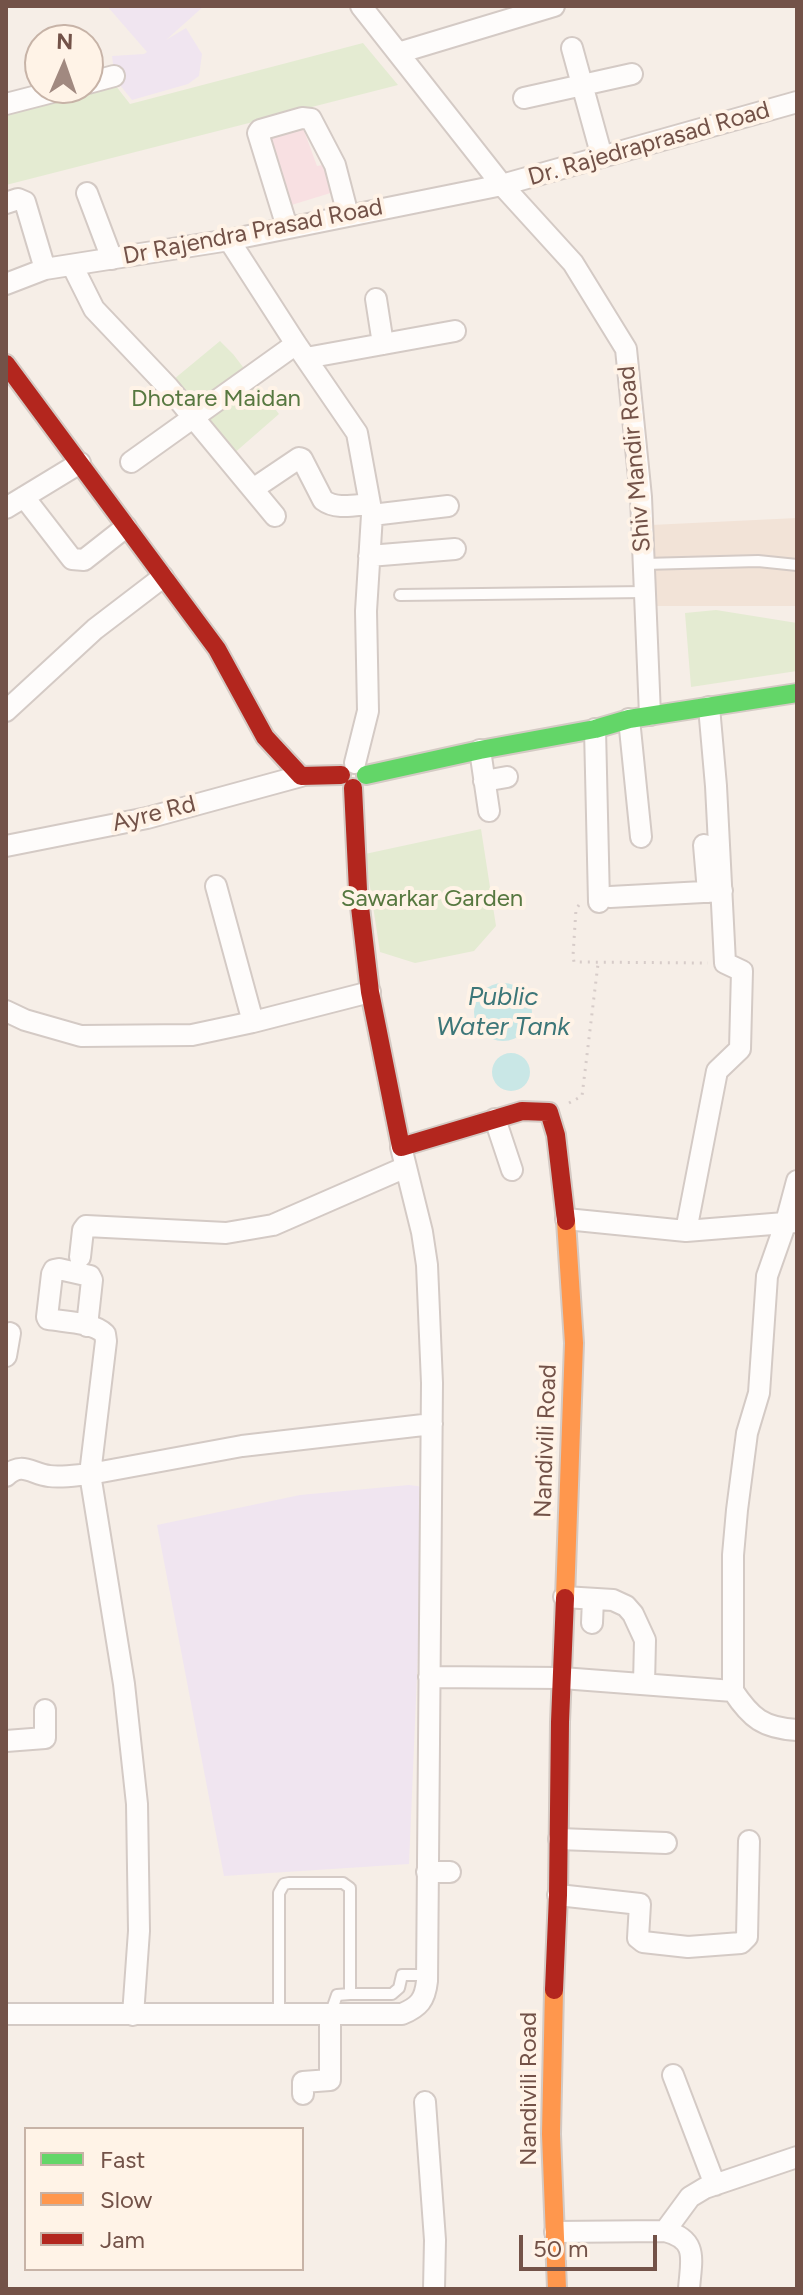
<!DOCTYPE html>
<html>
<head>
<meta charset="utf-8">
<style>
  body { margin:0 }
  #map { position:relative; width:803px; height:2295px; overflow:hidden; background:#f6eee7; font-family:Figtree,sans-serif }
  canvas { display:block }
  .frame { position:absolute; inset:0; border:8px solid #735248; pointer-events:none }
  .legend { position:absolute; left:24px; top:2127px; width:280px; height:144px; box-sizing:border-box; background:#fff3e7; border:2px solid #c7b3a7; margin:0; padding:10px 14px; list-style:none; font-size:24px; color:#735248 }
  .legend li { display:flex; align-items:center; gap:16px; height:40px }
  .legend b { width:40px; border:2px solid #c7b3a7 }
  .north { position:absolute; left:24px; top:24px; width:80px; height:80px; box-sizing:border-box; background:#fff3e7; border:2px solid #c7b3a7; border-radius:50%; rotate:2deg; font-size:22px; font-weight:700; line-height:32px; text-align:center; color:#735248 }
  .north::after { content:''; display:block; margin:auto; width:28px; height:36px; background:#a18980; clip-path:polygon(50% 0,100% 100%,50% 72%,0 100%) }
  .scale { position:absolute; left:519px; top:2235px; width:138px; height:36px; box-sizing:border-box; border:4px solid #735248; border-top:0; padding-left:10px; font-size:24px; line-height:28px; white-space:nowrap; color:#735248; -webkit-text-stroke:6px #fff3e7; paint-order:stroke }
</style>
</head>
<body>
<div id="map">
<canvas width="803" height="2295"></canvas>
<div class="frame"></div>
<ul class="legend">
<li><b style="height:10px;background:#63d668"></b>Fast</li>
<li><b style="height:10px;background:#ff974d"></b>Slow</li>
<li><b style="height:10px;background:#b3261e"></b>Jam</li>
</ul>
<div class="north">N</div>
<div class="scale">50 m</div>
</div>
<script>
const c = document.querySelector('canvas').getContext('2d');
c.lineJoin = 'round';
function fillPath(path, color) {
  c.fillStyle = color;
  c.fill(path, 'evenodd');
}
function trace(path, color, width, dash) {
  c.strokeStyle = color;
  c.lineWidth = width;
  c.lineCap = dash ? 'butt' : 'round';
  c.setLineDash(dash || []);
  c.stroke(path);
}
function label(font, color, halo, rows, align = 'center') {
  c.font = font + ' Figtree,sans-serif';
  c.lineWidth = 8;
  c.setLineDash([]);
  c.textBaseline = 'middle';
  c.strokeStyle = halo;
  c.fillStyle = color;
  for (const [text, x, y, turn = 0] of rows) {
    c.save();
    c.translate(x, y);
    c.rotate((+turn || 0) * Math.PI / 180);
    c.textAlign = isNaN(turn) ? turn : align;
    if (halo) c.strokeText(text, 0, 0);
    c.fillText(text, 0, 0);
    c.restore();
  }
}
fillPath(new Path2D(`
  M797 518V606H655L651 525Z`), '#f2e3d7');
fillPath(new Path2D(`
  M107 6H204L166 40 186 28 202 54 199 76 188 84 132 100 115 79 112 56 144 54 147 52Z
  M409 1485 425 1487 409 1864 224 1876 157 1525 300 1495Z`), '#f0e5f0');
fillPath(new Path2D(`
  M302 125 317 166 329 164 337 191 285 207 261 137Z`), '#f8e0e2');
fillPath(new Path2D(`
  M363 43 398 85 6 185V108L112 81 130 104Z
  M220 341 233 354 279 414 224 462 185 428 162 389Z
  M716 610 797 623V671L691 687 685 613Z
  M481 829 496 926 474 951 415 963 380 952 365 854Z`), '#e4ebd2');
fillPath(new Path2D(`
  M474 1012a29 29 0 1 1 58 0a29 29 0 1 1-58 0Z
  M492 1072a19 19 0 1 1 38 0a19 19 0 1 1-38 0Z`), '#c9e7e6');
const lane = new Path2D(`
  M644 564 758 561 797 565
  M400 595 645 592
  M350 1994H392L399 1988 402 1975H427
  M279 2015V1893L284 1884 289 1883H343L350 1888V1994L337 1995 330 2015`);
const street = new Path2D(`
  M361 6 502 185 573 263 626 349 641 497 650 715
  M572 48 602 157
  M398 53 554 6
  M88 83 114 76
  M524 98 632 74
  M6 104 68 88
  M87 193 112 259
  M6 203 18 199 25 202 45 269
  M287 227 258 133 260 130 302 118 311 119 335 165 348 215
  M229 240 296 344 357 433 372 515 366 611 368 711 355 763
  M72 265 94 309 168 387 275 516
  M6 284 45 269 229 240 502 185 797 102
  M376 299 383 344
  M306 358 455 331
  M131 462 296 344
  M253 489 299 458 302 459 323 500C336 510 355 505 370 504
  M24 497 72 559 84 560 126 527
  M6 508 80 463
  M372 515 448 506
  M369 556 455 549
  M6 711 95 629 163 577
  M629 719 641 837
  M595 729 599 902
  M480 750 489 811
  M484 781 507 777
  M704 845 708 892
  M6 846 147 818 301 776
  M216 886 253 1022
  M610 897 722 891
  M6 1011 25 1020 81 1036 192 1035 253 1022 370 992
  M495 1119 512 1170
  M566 1219 686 1231 717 1071 740 1049 742 971 725 963 716 786 709 707
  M686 1231 797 1222
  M80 1257 83 1230 86 1226 226 1233 273 1225 406 1167
  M6 1356 10 1333
  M6 1476C22 1461 32 1474 49 1476 62 1478 77 1475 90 1474L106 1341 105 1334C93 1322 65 1322 48 1319L47 1317 52 1274 54 1270 59 1269 90 1276 92 1280 87 1326
  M564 1597 613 1600 626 1606 633 1614 645 1640 644 1684
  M592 1623 593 1599
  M429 1677 562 1678 733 1691C751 1718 763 1728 797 1730
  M733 1691V1555L737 1510 747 1433 759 1393 767 1276 786 1222 797 1181
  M6 1741 45 1738V1710
  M559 1839 666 1843
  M427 1872H450
  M558 1895 640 1904 638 1938 643 1942 688 1947 741 1943 747 1937 749 1841
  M6 2014H402C419 2007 425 2000 427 1981L432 1383 427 1265 422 1232 401 1147
  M133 2015 139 1931 137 1804 124 1684 90 1474 242 1446 432 1424
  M673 2075 715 2185
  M303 2094V2082L330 2080V2015
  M425 2102 435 2240 434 2289
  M665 2231 690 2197 705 2188 797 2157
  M555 2232 665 2231C699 2240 691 2260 689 2289`);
const fast = new Path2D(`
  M366 775 480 750 595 729 629 719 797 693`);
const slow = new Path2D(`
  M565 1598 574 1343 566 1221
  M554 1990 551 2134 557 2289`);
const jam = new Path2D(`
  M6 364 217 649 265 737 301 776 341 775
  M353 788 358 890 370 992 401 1147 522 1111 549 1112 556 1135 566 1221
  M554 1990 558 1895 560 1722 565 1598`);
trace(lane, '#d4cac5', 14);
trace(street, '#d4cac5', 24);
trace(fast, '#d4cac4', 22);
trace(slow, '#d4cac4', 22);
trace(jam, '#d4cac4', 22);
trace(new Path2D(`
  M579 905 576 909 573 956 574 962 708 963
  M569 1103 582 1096 598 964`), '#d7ccc9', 3, [2, 6]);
trace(lane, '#fefcfb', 10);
trace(street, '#fefcfb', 20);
trace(fast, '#63d668', 18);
trace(slow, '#ff974d', 18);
trace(jam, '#b3261e', 18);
label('24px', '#735248', '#fff3e7', [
  ["Dr. Rajedraprasad Road",649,144,-16],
  ["Dr Rajendra Prasad Road",253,232,-11],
  ["Shiv Mandir Road",635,459,-95],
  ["Ayre Rd",154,814,-14],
  ["Nandivili Road",546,1441,-88],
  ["Nandivili Road",529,2089,-90]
]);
label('24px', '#577840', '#fff3e7', [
  ["Dhotare Maidan",216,399],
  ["Sawarkar Garden",432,899]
]);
label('italic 26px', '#3c7678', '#fff3e7', [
  ["Public",503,997],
  ["Water Tank",503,1027]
]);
</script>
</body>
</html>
